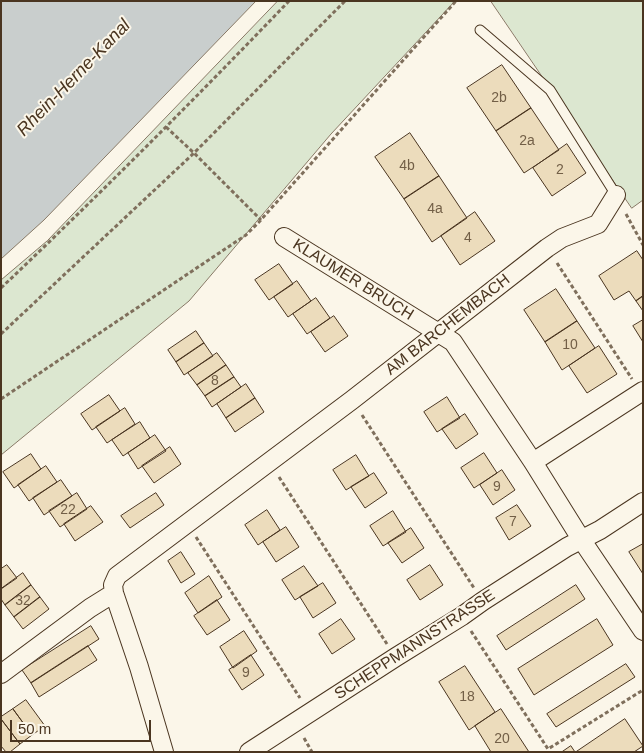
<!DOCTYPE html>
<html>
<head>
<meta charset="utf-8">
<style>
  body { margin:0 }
  #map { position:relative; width:644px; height:753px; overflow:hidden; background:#fbf6e9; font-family:Arial,sans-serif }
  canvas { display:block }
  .frame { position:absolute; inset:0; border:2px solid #4a3520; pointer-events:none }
  .scale { position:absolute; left:10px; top:720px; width:141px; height:22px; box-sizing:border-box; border:2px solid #4a3520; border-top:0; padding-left:6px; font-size:15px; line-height:18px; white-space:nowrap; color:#4a3520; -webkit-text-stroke:4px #fbf6e9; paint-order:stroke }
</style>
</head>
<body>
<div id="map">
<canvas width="644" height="753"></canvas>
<div class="frame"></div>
<div class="scale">50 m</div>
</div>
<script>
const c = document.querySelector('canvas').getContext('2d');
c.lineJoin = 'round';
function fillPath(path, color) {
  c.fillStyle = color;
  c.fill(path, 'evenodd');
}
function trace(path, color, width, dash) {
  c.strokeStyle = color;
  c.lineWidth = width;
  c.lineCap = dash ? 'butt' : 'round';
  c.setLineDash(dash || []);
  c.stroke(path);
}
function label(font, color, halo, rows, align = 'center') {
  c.font = font + ' Arial,sans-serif';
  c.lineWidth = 4;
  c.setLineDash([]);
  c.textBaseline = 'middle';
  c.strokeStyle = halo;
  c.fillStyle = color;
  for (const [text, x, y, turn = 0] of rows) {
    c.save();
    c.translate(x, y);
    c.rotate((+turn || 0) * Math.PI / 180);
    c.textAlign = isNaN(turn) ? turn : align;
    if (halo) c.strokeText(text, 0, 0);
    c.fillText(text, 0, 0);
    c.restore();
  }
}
const green = new Path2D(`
  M278 1H455L331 134 189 301 1 455V280L47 241Z
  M491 1H643V200L632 208Z`);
fillPath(green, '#dce7d0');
trace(green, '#887966', 1);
const water = new Path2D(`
  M1 1H256L44 220 1 259Z`);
fillPath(water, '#c9cecd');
trace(water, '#887966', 1);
const building = new Path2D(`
  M502 65 531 108 496 131 467 88Z
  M531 108 559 150 524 173 496 131Z
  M410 133 439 176 404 199 375 157Z
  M567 144 586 173 552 196 533 168Z
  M439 176 467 218 432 242 404 199Z
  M475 212 495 241 460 265 441 236Z
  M637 251 643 260V296L636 301 629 291 614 300 599 276Z
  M279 264 293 284 269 300 255 280Z
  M297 281 311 301 288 317 274 297Z
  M556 289 577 321 545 342 524 310Z
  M643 296V311L636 301Z
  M316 298 330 318 307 334 293 314Z
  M334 316 348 336 325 352 311 332Z
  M643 320V342L633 326Z
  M577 321 595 348 562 370 545 342Z
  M196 331 204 343 176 362 168 350Z
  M204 343 213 356 184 375 176 362Z
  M599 346 617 374 587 393 569 366Z
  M217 353 226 365 197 385 188 373Z
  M226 365 234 377 205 396 197 385Z
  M234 377 241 387 212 407 205 396Z
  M246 384 255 398 226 418 217 404Z
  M109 395 120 411 92 430 81 414Z
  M447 397 460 418 437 432 424 412Z
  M255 398 264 412 235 432 226 418Z
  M125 408 135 424 107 443 96 427Z
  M465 414 478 434 456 449 442 429Z
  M140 422 150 438 123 456 112 440Z
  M155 435 166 451 138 469 128 453Z
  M170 447 181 464 154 483 142 466Z
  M484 453 497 473 474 488 461 468Z
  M31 454 41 469 14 488 3 472Z
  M356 455 369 476 346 490 333 470Z
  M46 466 57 482 29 501 18 485Z
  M502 470 515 490 493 505 480 485Z
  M374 473 387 493 365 508 351 487Z
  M61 480 72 496 44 515 33 498Z
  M77 493 87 509 60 527 49 511Z
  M156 493 164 505 130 528 121 516Z
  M517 505 531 526 509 540 496 518Z
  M91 506 103 522 75 541 64 524Z
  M267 510 280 530 258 545 245 525Z
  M393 511 406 532 383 546 370 526Z
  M286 527 299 547 276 562 263 542Z
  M411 528 424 548 402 563 388 543Z
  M643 544V574L629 552Z
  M181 552 195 574 181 583 168 561Z
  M7 565 17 578 1 589V569Z
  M430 565 443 585 420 600 407 580Z
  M304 566 318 586 295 600 282 580Z
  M23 573 31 585 5 605 1 599V589Z
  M209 576 222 597 198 613 185 593Z
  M323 583 336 603 313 618 300 597Z
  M31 585 40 597 14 617 5 605Z
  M576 585 585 599 506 650 497 636Z
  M40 597 49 609 23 629 14 617Z
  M217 600 230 620 207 635 194 616Z
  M341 619 355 639 332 654 319 634Z
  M597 619 613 645 534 695 518 669Z
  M91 626 99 639 31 683 22 670Z
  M244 631 257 651 233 668 220 647Z
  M88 646 97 660 39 697 31 683Z
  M251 655 264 675 242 690 229 670Z
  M626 664 635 677 556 727 547 714Z
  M465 666 495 712 469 730 439 682Z
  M26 700 45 726 32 735 13 709Z
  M13 709 32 735 20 744 1 719V717Z
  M501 709 529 752H491L475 726Z
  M1 719 20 744 10 752H6L1 746Z
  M625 719 643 746 634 752H576Z
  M571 746 575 752H562Z`);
fillPath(building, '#ecdcbc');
trace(building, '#4a3520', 1);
const lane = new Path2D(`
  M480 30 550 90 616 195`);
const street = new Path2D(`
  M284 237 453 342 533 462 581 539 643 631
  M533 462 643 391
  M1 674 90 608 114 593
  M164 752 139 667 114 593 113 585 117 576 352 400 547 248 562 238 598 224 616 195
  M249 752 396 657 462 616 483 601 567 547 600 530 643 502`);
trace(lane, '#4a3520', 11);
trace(street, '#4a3520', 20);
trace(new Path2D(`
  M166 127 194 153 261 220
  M626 214 643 245
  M557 263 632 379
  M1 288C99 195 195 99 289 1
  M1 334 194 153 345 1
  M1 399 246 235 259 222 456 1
  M362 415 474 588
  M279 477 387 644
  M196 537 300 698
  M471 631 548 749 643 690
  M304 738 312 752`), '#7f6f5c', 3, [4, 2.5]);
trace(lane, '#fbf6e9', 9);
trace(street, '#fbf6e9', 18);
label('14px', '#725f47', null, [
  ["2b",499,98],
  ["2a",527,141],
  ["4b",407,166],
  ["2",560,170],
  ["4a",435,209],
  ["4",468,238],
  ["10",570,345],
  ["8",215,381],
  ["9",497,487],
  ["22",68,510],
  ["7",513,522],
  ["32",23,601],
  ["9",246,673],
  ["18",467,697],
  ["20",502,739]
]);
label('16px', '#4a3520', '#fbf6e9', [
  ["KLAUMER BRUCH",353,280,32],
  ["AM BARCHEMBACH",448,325,-38],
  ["SCHEPPMANNSTRASSE",415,645,-33]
]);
label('italic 18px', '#4a3520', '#fbf6e9', [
  ["Rhein-Herne-Kanal",74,78,-46]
]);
</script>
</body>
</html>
